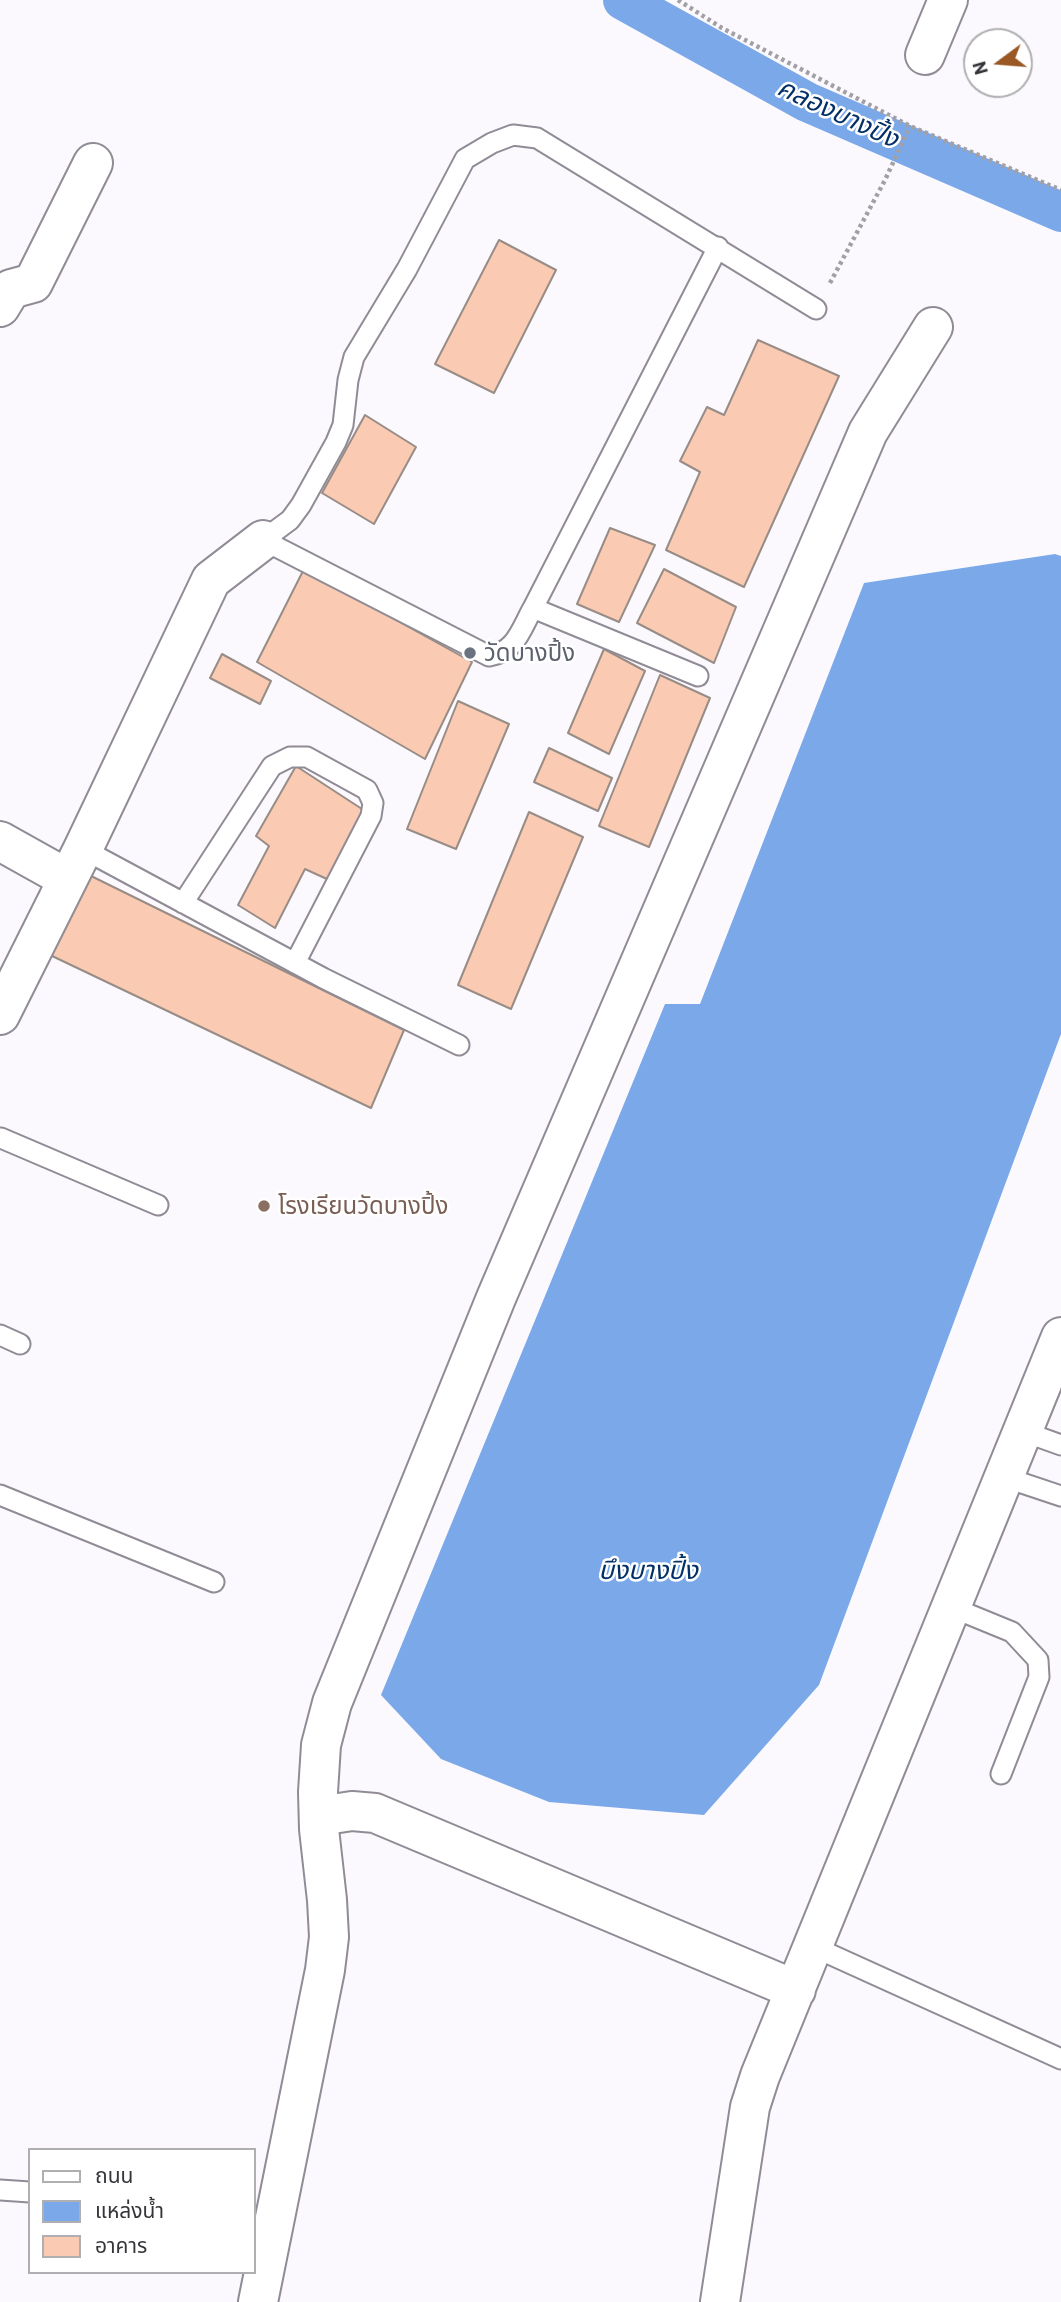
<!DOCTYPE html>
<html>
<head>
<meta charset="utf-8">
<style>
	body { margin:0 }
	#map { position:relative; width:1061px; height:2302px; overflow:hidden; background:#fbf9fe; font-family:Barlow,"Noto Sans Thai",sans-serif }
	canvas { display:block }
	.legend { position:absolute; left:28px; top:2148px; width:228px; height:126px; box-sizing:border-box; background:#fff; border:2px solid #afaeb0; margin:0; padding:9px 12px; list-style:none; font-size:21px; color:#37353a }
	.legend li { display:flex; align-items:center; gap:14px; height:35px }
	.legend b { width:35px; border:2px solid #afaeb0 }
	.north { position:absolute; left:963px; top:28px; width:70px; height:70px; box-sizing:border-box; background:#fff; border:2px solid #afaeb0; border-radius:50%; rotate:254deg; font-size:19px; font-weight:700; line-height:28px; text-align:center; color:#37353a }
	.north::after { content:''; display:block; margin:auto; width:24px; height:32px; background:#995824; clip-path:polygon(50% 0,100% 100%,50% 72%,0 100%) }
</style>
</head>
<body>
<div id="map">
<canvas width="1061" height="2302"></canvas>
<ul class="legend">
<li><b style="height:9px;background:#fff"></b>ถนน</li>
<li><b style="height:19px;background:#7ba8e8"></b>แหล่งน้ำ</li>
<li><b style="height:19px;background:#facbb2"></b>อาคาร</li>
</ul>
<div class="north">N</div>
</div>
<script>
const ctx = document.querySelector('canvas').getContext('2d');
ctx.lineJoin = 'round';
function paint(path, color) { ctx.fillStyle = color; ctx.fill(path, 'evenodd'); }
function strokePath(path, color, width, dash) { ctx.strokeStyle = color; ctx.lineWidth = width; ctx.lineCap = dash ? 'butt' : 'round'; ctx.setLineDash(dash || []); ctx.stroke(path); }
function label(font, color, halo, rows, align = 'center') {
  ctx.font = font + ' Barlow,"Noto Sans Thai",sans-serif'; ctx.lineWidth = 5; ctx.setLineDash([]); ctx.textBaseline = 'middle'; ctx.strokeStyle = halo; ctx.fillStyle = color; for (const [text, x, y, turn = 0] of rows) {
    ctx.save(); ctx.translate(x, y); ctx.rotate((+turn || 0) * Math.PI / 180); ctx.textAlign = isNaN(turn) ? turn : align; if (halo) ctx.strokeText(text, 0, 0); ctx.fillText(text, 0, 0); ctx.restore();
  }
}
paint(new Path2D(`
	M1055,554L1061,556V1034L819,1685L704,1815L549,1802L441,1759L381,1695L665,1004H700L864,583Z`), '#7ba8e8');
strokePath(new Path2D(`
	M623,0L807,102L1061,212`), '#7ba8e8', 40);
const building = new Path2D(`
	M499,240L556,270L494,393L435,364Z
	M758,340L839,376L744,587L666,550L700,472L680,461L707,407L724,415Z
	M365,415L416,447L374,524L322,493Z
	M610,528L655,545L619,622L577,604Z
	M304,569L472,662L425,759L257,662Z
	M664,569L736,607L714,663L637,623Z
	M604,649L645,671L609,754L568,733Z
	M222,654L271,681L260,704L210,678Z
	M660,675L710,698L649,847L599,826Z
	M458,701L509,724L456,849L407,829Z
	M549,748L612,778L598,811L534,782Z
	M296,766L365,811L329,880L305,869L275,928L238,905L269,846L256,836Z
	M529,812L583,837L511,1009L458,985Z
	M87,874L404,1030L371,1108L50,955Z`);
paint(building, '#facbb2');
strokePath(building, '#988c86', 2);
const service = new Path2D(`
	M263,540L290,520L301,505L336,442L343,425L348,380L354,357L407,269L465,159L492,143L513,135L537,138L816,309
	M263,540L489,656C516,652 521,629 533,608L718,247
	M533,608L698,676
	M83,849L323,978L459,1045
	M183,903L272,766L290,757H307L367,790L373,803L371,816L295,963
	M1,1138L158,1205
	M0,1335L20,1344
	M1022,1431L1061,1445
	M1004,1477L1061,1496
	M0,1495L214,1582
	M951,1607L1012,1632L1038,1660L1039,1677L1001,1774
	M814,1947L1061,2059
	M0,2190L30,2192`);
const minor = new Path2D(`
	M925,55L948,0
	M0,307L11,289L33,283L93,163
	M0,841L68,879
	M0,1015L83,849L211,580L263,540
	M319,1816L352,1811L375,1813L796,1990
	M258,2302L325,1970L329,1937L327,1900L319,1829L318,1792L321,1745L332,1703L496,1298L868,432L933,327
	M720,2302L750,2107L760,2076L1061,1337`);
strokePath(service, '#908b95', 23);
strokePath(minor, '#908b95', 42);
strokePath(new Path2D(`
	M678,0L722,28L910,126L1061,190
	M830,283L885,180L910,126`), '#a2a0a5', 4.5, [3.5, 3.5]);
strokePath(service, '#fff', 19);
strokePath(minor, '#fff', 38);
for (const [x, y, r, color] of [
	[470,653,7,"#6b7280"],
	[264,1206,7,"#8d6e63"]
]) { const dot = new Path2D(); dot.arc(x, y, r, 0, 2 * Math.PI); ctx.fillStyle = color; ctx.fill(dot); strokePath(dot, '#fff', 2.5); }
label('24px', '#5b616d', '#fff', [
	["วัดบางปิ้ง",484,653]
], 'left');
label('24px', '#785e54', '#fff', [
	["โรงเรียนวัดบางปิ้ง",278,1206]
], 'left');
label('italic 26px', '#023067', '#fff', [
	["คลองบางปิ้ง",838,113,25],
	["บึงบางปิ้ง",648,1570]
]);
</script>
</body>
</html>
